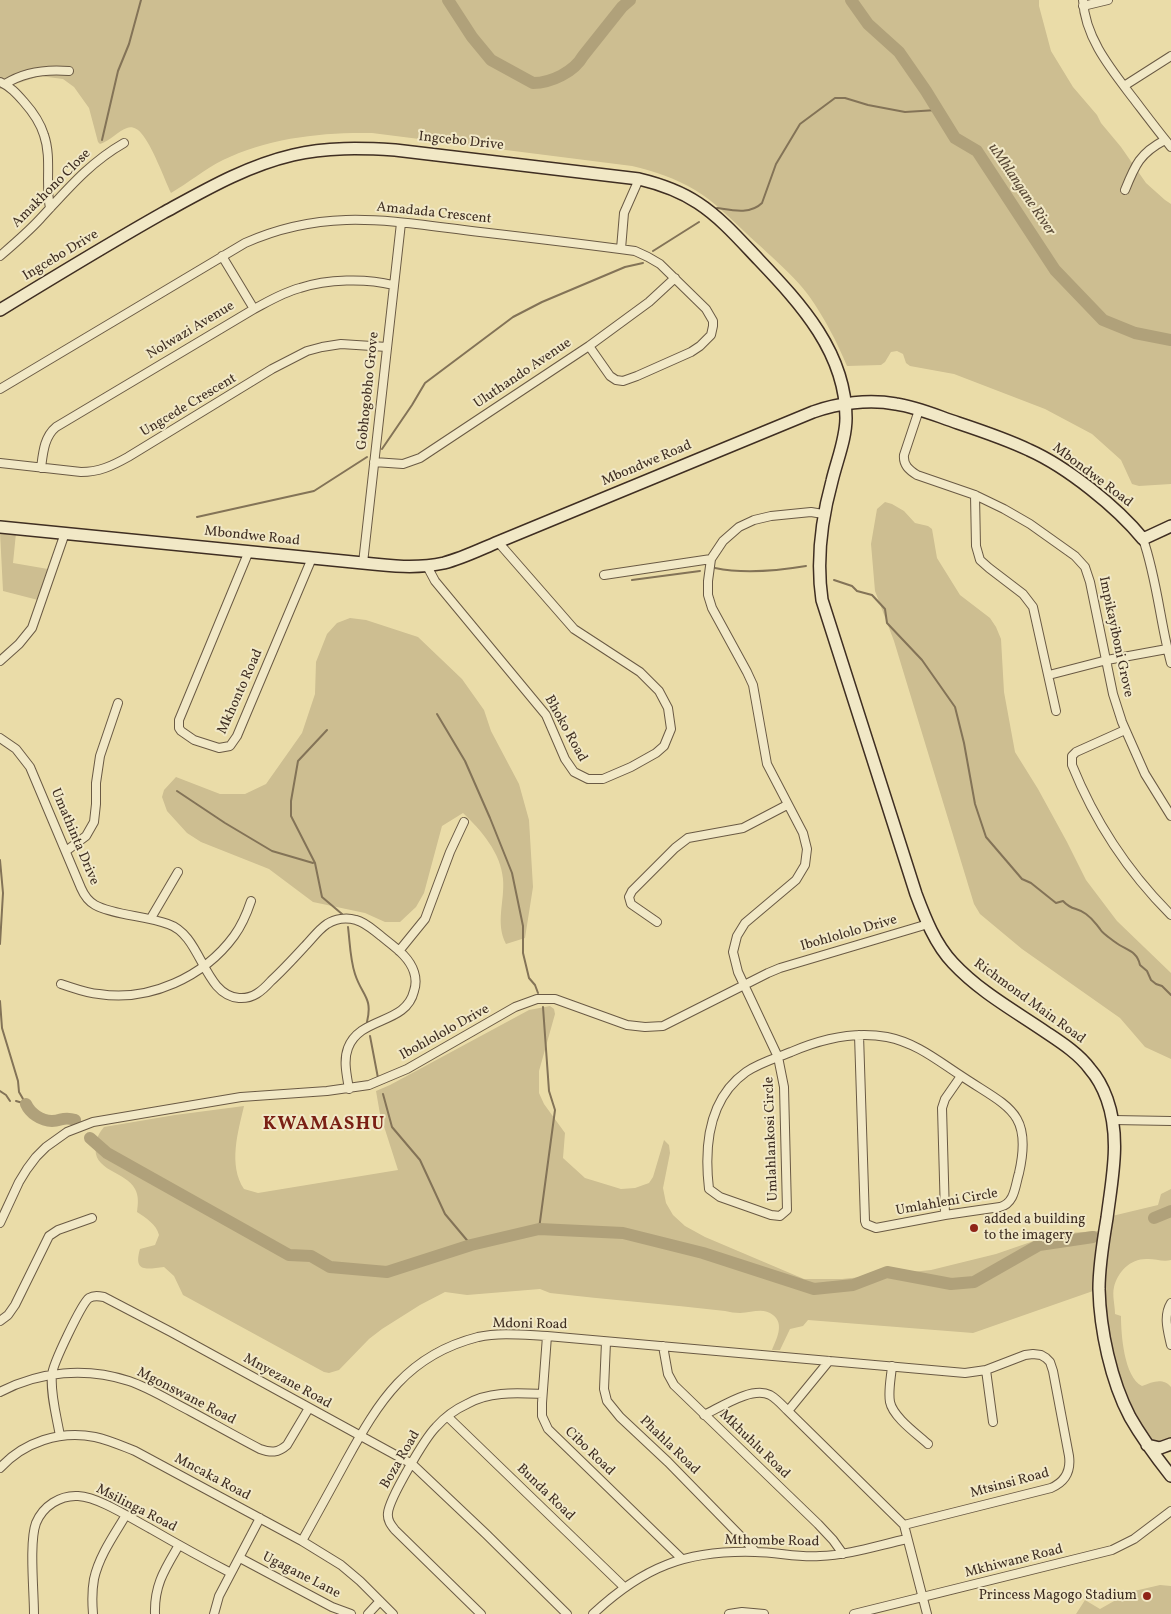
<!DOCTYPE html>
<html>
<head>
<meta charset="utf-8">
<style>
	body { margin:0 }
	canvas { display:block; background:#eadca8 }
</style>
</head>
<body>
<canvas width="1171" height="1614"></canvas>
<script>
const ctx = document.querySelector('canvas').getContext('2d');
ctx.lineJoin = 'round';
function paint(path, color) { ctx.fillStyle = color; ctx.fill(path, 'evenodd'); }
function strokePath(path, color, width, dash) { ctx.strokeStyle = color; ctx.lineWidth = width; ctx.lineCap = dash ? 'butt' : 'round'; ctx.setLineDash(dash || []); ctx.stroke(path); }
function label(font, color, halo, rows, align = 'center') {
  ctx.font = font + ' Vollkorn,serif'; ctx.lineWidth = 4; ctx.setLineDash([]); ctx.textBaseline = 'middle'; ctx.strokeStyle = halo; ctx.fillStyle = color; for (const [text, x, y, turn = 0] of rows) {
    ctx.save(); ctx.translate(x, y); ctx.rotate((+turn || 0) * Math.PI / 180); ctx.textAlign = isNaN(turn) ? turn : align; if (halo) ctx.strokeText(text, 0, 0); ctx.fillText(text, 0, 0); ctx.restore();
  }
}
paint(new Path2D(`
	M0,0H1039V6L1051,51L1073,87L1097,115L1101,123L1121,147L1146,183L1165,200L1171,204V484L1139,486L1132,484L1121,460L1092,434L1045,409L954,374L910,366L906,363L903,354L897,351L891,352L885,362L881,365L847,366C837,342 824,317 809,296C794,275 766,252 747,234C731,219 715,202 695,190C675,178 654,171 632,166L372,133C322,132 268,138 223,160C205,169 188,183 171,193C164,178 152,145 141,133C138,129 132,126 127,128C119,130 110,141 100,144L98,142L89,108L74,87L63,79L40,76L0,89Z
	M885,502L892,504L904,511L915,523L928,526L932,529L937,558L960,595L990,618L996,627L1001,639L1004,692L1015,752L1038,789L1067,842L1086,880L1117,921L1171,973V1059L1145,1047L1120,1018L1022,949L980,914L974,904L894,641L875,591L871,544L877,509Z
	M0,532L16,533L13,563L48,569L38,600L3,591Z
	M350,618L366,620L418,637L462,679L484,710L491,731L519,784L529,820L533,887L525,938L506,944C495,923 505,901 503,879C501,853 481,830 463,813L442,826L424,893L416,907L400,922H385L365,913L313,902L269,869L201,842L187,833L167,811L162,797L164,790L176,777L220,794H245L266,784L302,733L315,694L316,662L327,634L337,623Z
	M550,1006L554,1009L555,1014L539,1071V1093L544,1104L565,1133L563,1158L585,1178L621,1189L635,1188L649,1183L653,1177L664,1140L669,1145L670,1153L663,1188L666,1203L673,1215L685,1226L705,1237L804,1279H842L931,1270L996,1254L1054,1234L1098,1231L1095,1253L1093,1291L973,1333L808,1320L803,1326L790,1329L780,1350H772C776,1340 785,1324 773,1315C763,1307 752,1313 740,1313C735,1313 730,1312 725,1311C667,1304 608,1300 550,1293L540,1289L467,1295L445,1292L420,1305L382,1329L369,1339L339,1370L329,1373L324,1372L183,1295L174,1276L164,1267C147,1269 133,1273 140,1249L155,1245L159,1235C156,1224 146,1218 137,1212C138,1204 139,1196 135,1189C126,1171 91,1171 96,1145C97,1137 99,1133 104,1127L175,1115L244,1106C238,1132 228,1165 244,1189L258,1193L398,1170L380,1114L376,1091L390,1085L529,1010Z
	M1171,1189V1260C1163,1262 1156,1259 1148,1259C1131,1258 1118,1271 1114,1287C1112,1295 1115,1306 1115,1314L1121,1316C1121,1334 1124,1377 1142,1386C1152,1382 1163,1377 1171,1387V1439L1163,1443L1153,1441C1117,1392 1101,1319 1106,1258C1107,1244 1110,1230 1112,1216L1158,1205L1161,1194Z
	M1160,1585L1171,1586V1614H1076L1085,1600L1100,1609L1130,1592Z`), '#cdbe91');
strokePath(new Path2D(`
	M102,140L118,71L129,44L141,0
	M717,208C731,210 750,215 762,203L776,164L800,124L835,98H845L868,105L905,112L937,110L942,117
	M653,251L699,222
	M382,449L412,405L425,383L513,317L542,302L625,267L643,263
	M197,517L314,491L367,457
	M715,568C744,574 776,571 806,566
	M632,580L700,571
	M834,580L852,586L857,591L872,595L885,609L887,623L922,660L955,707L964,743L975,804L986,837L1022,879L1031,883L1056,903L1063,901C1072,911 1077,907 1086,914C1093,919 1095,923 1100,929C1103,934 1110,938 1115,942C1125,950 1137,950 1140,965L1147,971L1151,980L1156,984L1162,986L1171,995
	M437,714L465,761L490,818L512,873L523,926V953L529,978L535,985L538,993
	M327,730L298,761L291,801V816L315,863L322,897L342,914
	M177,791L225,823L272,851L313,863
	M0,860L3,893L0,944
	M348,927C350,943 350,959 355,974C362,996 373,997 367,1022
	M0,1001L2,1028L18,1081L19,1092L26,1104
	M370,1036L378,1078
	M0,1091L6,1095L10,1101
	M383,1094L392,1127L420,1160L445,1214L471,1245
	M16,1101L26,1104
	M539,1229L555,1110L549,1091L543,1007`), '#837357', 2);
strokePath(new Path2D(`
	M448,0L472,37L491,60L533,83C551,83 574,72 583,56L622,7L630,0
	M851,0L868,24L899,52L926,91L955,138L977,151L1055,270L1103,320L1135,333L1171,340
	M26,1104C30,1113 41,1121 52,1121C62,1121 63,1116 75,1120
	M90,1138L107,1153L289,1255L311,1256L330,1267L387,1272L471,1245L539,1229L623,1233L703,1253L814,1289L853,1285L887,1272L951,1284L974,1282L1039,1245L1093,1237
	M1154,1218L1171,1211`), '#b0a17a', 12);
const street = new Path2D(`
	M1083,0C1085,38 1111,69 1133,98C1146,115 1158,131 1171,147
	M1083,6L1108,0
	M0,82C10,86 17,94 24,102C32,111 40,122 44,135C52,158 45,184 50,208
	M5,84C24,72 46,69 69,71
	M1124,86L1171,56
	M1125,190C1135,165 1140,153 1165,140
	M621,249L624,213L639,179
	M0,256C14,244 28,232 40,219C67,190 89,163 124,143
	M222,256L254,309
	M0,389L245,243C328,206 394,222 480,232C532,238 583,244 635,251L648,257L660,264L706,309L713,321V326L711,335L700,346L691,352L637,376L623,381L616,380L610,376L589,346
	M919,410L904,455C903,465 909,470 917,475L975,495L1004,509L1030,524L1075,556L1085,567L1090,582L1113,694L1122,722L1145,774L1171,816
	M374,462L403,464L420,458L589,346L649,302L675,278
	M0,463L81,472C99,472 112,466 128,457L272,369L307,351L322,347L341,344L387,347
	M41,468C43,453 44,437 56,427L254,309C269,301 284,292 300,288C327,279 366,278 393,285
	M975,495L976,546L980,560L989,568L1023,594L1033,607L1056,711
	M823,514L811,512L771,516L754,520L739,527L723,541L711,559L708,581V595L712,608L747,672L753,685L767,764L803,833L807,849L805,865L796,880L745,923L737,936L733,952L738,972L778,1057L784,1087L787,1210L780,1216L771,1215L720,1197L709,1189C704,1146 708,1099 746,1072C759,1063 776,1058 791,1052C821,1039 854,1031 887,1037C917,1043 938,1061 963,1077C1008,1107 1033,1112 1019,1173C1015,1186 1015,1203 1000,1207L945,1215L876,1228L866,1224L865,1221L859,1035
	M1143,539C1157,579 1160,622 1171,663
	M249,551L179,720V728L181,731L194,740L219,748L230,746L237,736L312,558
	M363,563L401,223
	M427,566L435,581L546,715L565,759L574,772L588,779H603L631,767L656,753L664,746L671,729L668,708L659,691L640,672L574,629L498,542
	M604,575L711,559
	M0,661L19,644L32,628L65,533
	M1049,675L1107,660L1167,649
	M1125,730L1076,752L1072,756V765C1095,822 1128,872 1171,915
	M0,738L16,749L30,767L81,888C84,895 88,901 95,905C113,915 147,916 168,924C202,935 203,995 239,998C253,999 262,991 271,981C283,970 294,958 305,946C312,939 318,930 327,924C335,919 346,917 356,920C365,922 373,930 381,936C393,946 409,956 414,972C416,978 416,985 414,991C406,1025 360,1016 348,1048C343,1061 347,1076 349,1089
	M66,851L86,836L94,822L96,804V783L100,756L118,703
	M151,918L178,872
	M657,922L631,904L629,897L632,891L675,848L688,838L743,828L787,805
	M399,951L425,919L450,852L464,822
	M61,984C74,988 86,993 99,994C149,1002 204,977 234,936C242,925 247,913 251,901
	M1113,1120L1171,1121
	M945,1215L942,1108L945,1099L961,1076
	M0,1223L19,1182L27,1169L36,1157L46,1147L67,1132L93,1122L241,1097L327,1091L369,1085L407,1069L515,1007L537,999H555L627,1025L645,1027L663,1026L768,973L780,968L928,924
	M1171,1303C1163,1316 1168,1331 1171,1345
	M0,1321L8,1315L15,1305L49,1236L58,1230L92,1218
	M547,1336L542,1403V1416L548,1429L681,1558
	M606,1342L604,1389L607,1401L620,1417L668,1462L756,1552
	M663,1346L668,1374L674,1385L818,1524L833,1540L843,1554
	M892,1366C891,1378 888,1391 890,1402C893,1417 917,1434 928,1444
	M986,1370L993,1422
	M0,1392C40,1371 86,1367 129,1381C150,1388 170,1401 190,1411C214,1424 237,1437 260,1449C271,1453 278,1453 287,1445L309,1408
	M788,1411L829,1361
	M448,1417L624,1587
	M60,1436C57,1418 50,1393 52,1375C52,1365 82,1303 89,1298C94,1295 99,1296 104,1297L171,1332L412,1464L486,1534L567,1614
	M0,1468C24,1442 60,1430 95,1437C109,1440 122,1446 135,1451L302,1541L341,1565L360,1581L393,1614
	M904,1525L927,1614
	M302,1541C317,1514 332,1487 346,1461C379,1401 407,1355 478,1337C500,1332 525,1335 547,1336L965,1373L986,1370L1025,1355L1033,1354L1041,1355L1046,1358L1050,1362L1053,1371L1069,1456C1071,1471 1065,1482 1051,1488L904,1525L788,1411C782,1405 777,1399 770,1395C752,1386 721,1407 704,1415
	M240,1558L332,1607L351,1614
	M34,1614C34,1591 29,1542 36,1523C43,1506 60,1495 78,1496C99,1497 132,1519 151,1529C177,1544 204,1559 231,1573
	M93,1614C92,1602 92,1590 94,1579C99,1556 114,1535 126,1515
	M155,1614C154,1585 165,1569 179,1545
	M214,1614L219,1596L260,1518
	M368,1614L380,1601
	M481,1614L395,1530C391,1525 387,1520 388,1513C389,1499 425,1438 436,1427C444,1418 456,1409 467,1404C489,1391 517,1393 542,1394
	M593,1614C643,1567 686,1550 755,1552C777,1552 799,1558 820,1556C849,1555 879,1545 907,1539
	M729,1614L742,1612L764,1614
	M854,1614L1112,1550L1134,1539L1171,1511`);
const secondary = new Path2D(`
	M0,310C54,277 108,244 163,213C205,190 246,166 293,155C326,147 362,148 395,150L639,179C660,184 680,191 698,203C721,218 740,240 759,260C801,304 846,353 846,418C846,439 837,460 832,481C821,521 816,559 822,600L916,894C925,918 935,944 953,963C980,992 1015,1011 1047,1033C1062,1043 1079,1054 1090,1069C1098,1078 1103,1088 1107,1099C1121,1138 1112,1178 1107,1218C1103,1242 1099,1265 1099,1289C1100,1330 1111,1381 1130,1417C1142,1438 1156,1457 1171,1476
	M0,527L363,563C390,566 417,569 444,563C463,558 481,549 498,542L813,412C838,403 869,399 896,404C917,407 937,416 958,423C982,431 1006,439 1029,450C1067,467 1117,507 1143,539L1171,526
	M1147,1445L1160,1448L1171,1444`);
strokePath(street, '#6a5a44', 10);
strokePath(secondary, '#3f2e22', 14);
strokePath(street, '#f1e8c6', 8);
strokePath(secondary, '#f1e8c6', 11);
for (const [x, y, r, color] of [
	[974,1228,5,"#8f2418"],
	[1147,1596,5,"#8f2418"]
]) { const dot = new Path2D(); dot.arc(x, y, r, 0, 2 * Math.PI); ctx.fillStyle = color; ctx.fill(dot); strokePath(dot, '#f1e8c6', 2); }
label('14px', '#3f2e22', '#f1e8c6', [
	["Ingcebo Drive",461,142,6],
	["Amakhono Close",52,189,-45],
	["Amadada Crescent",434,214,6],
	["Ingcebo Drive",61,256,-31],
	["Nolwazi Avenue",191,331,-31],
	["Uluthando Avenue",523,374,-34],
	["Gobhogobho Grove",369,391,-84],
	["Ungcede Crescent",189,406,-31],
	["Mbondwe Road",647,464,-23],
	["Mbondwe Road",1092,476,37],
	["Mbondwe Road",252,537,6],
	["Impikayiboni Grove",1115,637,78],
	["Mkhonto Road",241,692,-66],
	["Bhoko Road",565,729,61],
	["Umathinta Drive",74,837,67],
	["Ibohlololo Drive",849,934,-16],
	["Richmond Main Road",1029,1002,36],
	["Ibohlololo Drive",445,1033,-29],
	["Umlahlankosi Circle",772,1139,-92],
	["Umlahleni Circle",947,1203,-10],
	["Mdoni Road",530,1325,1],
	["Mnyezane Road",287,1382,29],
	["Mgonswane Road",186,1397,27],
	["Mkhuhlu Road",754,1445,44],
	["Phahla Road",669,1446,44],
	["Cibo Road",589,1452,44],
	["Boza Road",401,1460,-60],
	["Mncaka Road",212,1478,28],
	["Mtsinsi Road",1010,1484,-15],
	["Bunda Road",545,1493,44],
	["Msilinga Road",136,1509,27],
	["Mthombe Road",772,1542,1],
	["Mkhiwane Road",1014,1562,-14],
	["Ugagane Lane",301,1576,27]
]);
label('14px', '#3f2e22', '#f1e8c6', [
	["added a building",984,1220],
	["to the imagery",984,1236],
	["Princess Magogo Stadium",1137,1596,"right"]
], 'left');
label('italic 15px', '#5b4b38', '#f1e8c6', [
	["uMhlangane River",1021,190,56]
]);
ctx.letterSpacing = '1px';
label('bold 19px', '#7a1f14', '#f1e8c6', [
	["KWAMASHU",324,1126]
]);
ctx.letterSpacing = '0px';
</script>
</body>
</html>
